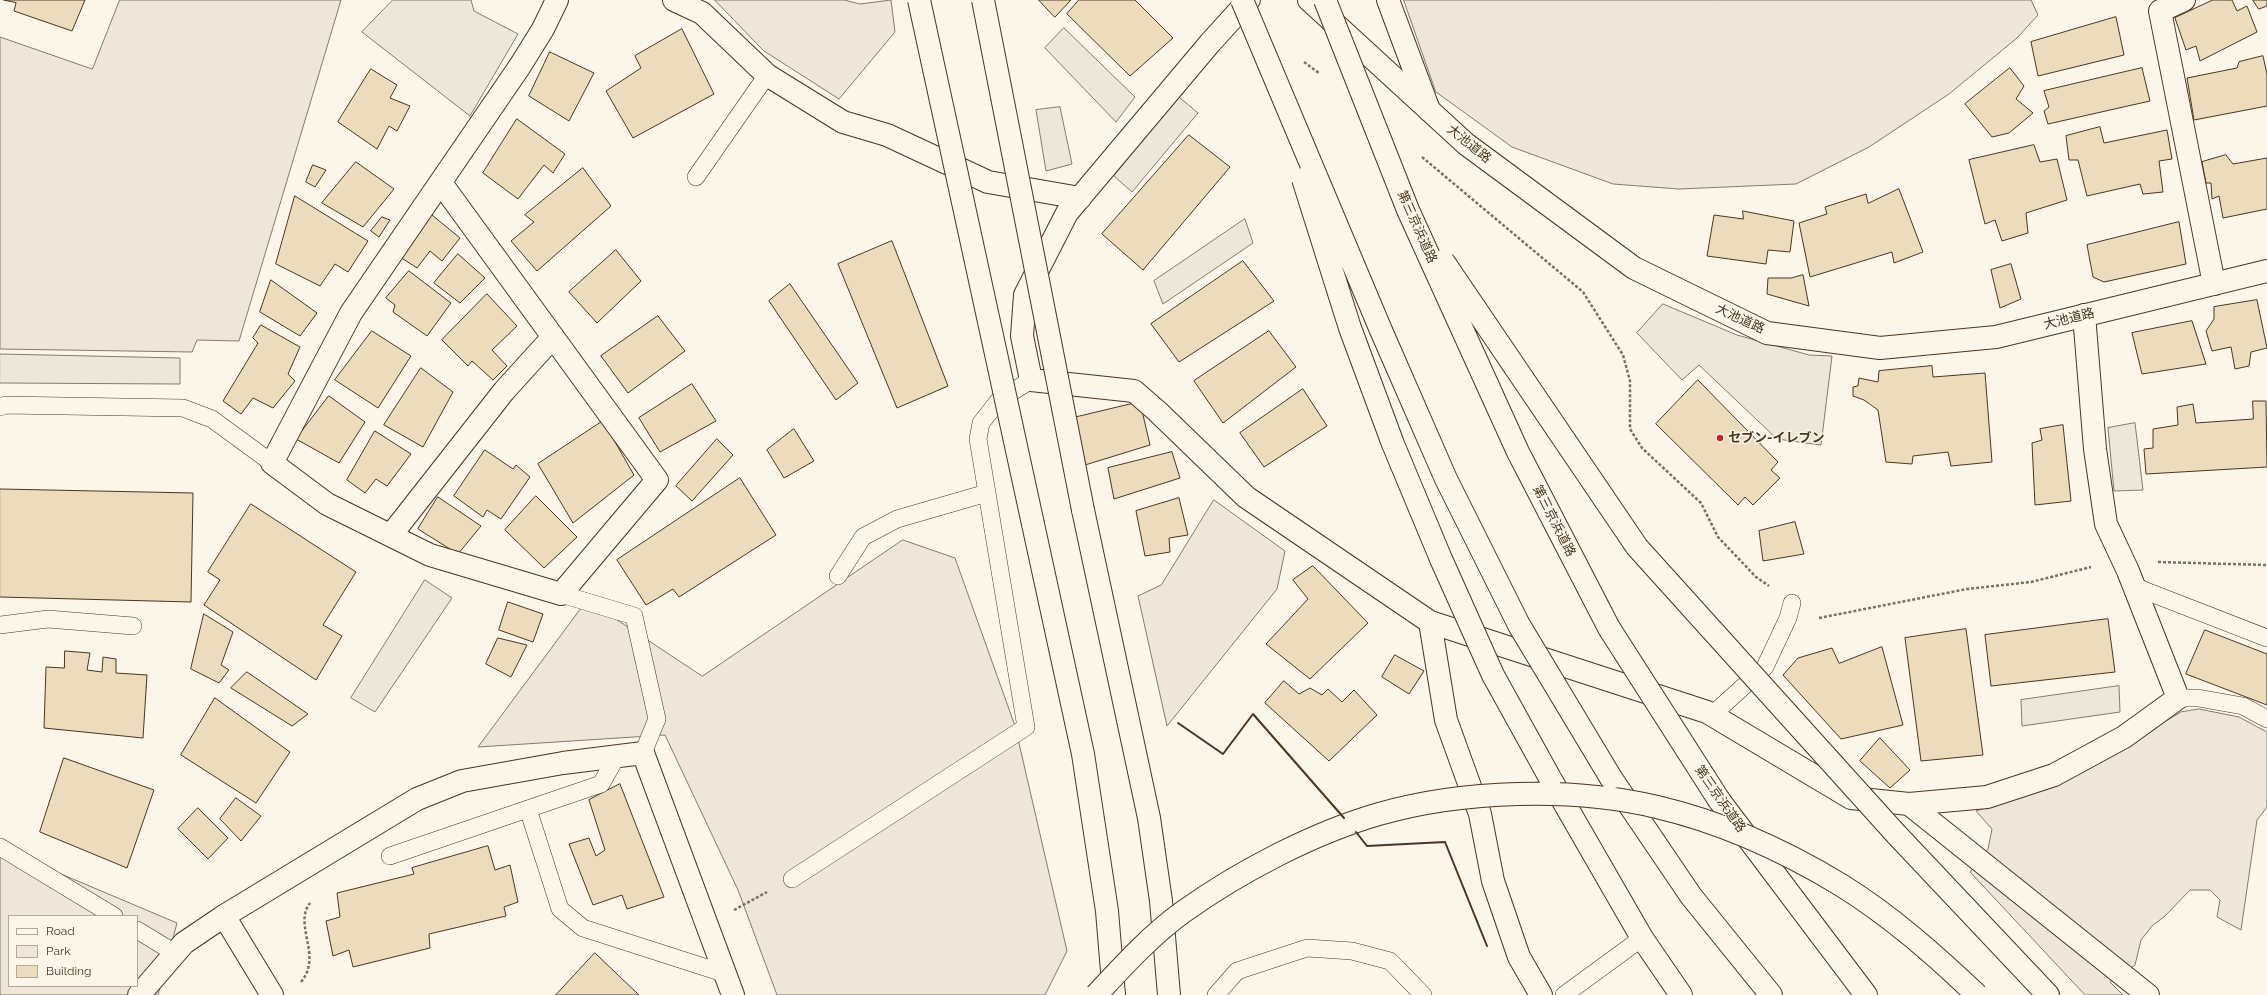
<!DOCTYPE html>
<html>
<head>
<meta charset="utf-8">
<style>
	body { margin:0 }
	#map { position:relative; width:2267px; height:995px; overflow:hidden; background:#fbf6e9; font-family:Raleway,sans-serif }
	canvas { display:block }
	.legend { position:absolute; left:8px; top:915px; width:130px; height:72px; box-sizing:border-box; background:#fbf6e9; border:1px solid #b4a999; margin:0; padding:5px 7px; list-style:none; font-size:12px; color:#4a3520 }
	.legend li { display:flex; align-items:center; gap:8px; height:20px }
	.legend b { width:20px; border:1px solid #b4a999 }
</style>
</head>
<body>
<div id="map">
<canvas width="2267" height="995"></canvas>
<ul class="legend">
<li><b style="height:5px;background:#fbf6e9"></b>Road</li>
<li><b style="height:11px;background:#ede6d9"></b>Park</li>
<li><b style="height:11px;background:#ecdcbc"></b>Building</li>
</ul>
</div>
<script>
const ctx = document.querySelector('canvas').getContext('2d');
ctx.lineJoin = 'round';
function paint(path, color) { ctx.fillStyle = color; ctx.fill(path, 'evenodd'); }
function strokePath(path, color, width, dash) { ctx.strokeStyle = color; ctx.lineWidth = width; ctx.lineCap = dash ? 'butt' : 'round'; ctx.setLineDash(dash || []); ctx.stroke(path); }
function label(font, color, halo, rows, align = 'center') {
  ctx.font = font + ' Raleway,"Noto Sans JP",sans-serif'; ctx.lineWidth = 3; ctx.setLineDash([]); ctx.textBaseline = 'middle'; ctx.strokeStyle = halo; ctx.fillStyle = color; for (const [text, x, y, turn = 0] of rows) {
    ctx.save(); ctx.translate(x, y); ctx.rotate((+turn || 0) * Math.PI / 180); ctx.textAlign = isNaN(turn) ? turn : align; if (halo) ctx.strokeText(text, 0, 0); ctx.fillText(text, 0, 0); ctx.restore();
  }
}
const green = new Path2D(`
	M120,0H341L239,341L197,340L192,352L0,349V37L92,69Z
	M715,0H844L860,4L891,0L895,32L839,99L764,51Z
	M1404,0H2031L2038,15L2017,38L1949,94L1869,147L1796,184L1679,189L1613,184L1512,147L1436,92Z
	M1214,500L1285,551L1277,589L1167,726L1138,596L1161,585Z
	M903,540L955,558L1015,726L1067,951L1045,995H777L738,890L665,735L478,747L587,600L702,676Z
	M2199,709L2239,717L2267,732V807L2257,820L2241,930L2217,917L2220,900L2210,890H2190L2165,916L2152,926L2141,940L2135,965L2110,982L2123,995H2085L1970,872L1988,849L1992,829L1976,811L2058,785L2181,712Z
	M2,849L177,923L158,995H0V850ZM9,916H137V986H9Z`);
paint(green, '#ede6d9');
strokePath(green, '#887966', 1);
const parking = new Path2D(`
	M393,0H471L474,11L518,34L470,116L362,32Z
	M1064,28L1135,97L1116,122L1045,48Z
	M1179,97L1198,113L1132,192L1114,176Z
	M1060,107L1072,164L1046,171L1036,110Z
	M1245,219L1253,243L1163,304L1154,281Z
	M1663,304L1737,335L1809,355L1832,356L1821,445L1777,439L1699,365L1682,380L1637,333Z
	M0,354L180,358V384L0,383Z
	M2135,423L2143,490L2114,491L2108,428Z
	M425,580L452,598L375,712L351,698Z
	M2119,686L2120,712L2022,726L2021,700Z`);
paint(parking, '#ede7d9');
strokePath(parking, '#887966', 1);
const building = new Path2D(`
	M4,0H85L72,31L14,11L16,3Z
	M1039,0H1071L1055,17Z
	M1079,0H1135L1173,38L1130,76L1067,14Z
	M2213,0H2232L2237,11L2247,6L2257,32L2200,61L2196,46L2186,50L2175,18Z
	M2253,0H2267V6L2259,9Z
	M2116,17L2124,55L2038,76L2031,42Z
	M682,29L714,94L633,138L606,91L641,68L635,56Z
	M550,52L594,73L569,121L529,96Z
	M2263,56L2267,74V106L2194,120L2187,78L2237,68L2239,62Z
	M2010,68L2024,86L2016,99L2033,113L2009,133L1992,137L1965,104Z
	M2142,68L2150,101L2048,124L2044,111L2049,107L2044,91Z
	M371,69L397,85L390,98L410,106L397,131L389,126L377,149L338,122Z
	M517,119L565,154L553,173L544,165L518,199L483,173Z
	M2100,127L2104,143L2167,130L2172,159L2159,161L2163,192L2143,194L2140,184L2087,196L2078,160H2069L2066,136Z
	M1189,135L1230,167L1143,270L1102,234Z
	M2034,145L2040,162L2057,159L2067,200L2026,213L2028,233L2002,241L1995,220L1985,224L1969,160Z
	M2226,155L2233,164L2267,158V209L2223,218L2219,196L2212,199L2211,183H2206L2202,162Z
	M356,162L394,189L363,227L322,203Z
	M313,165L326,170L315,187L306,182Z
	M583,168L611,206L537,271L511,241L534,222L525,215Z
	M1899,189L1923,252L1894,263L1892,252L1810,277L1799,223L1827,214L1825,207L1866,194L1868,203Z
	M295,196L368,241L348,272L335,264L320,286L276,264Z
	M1743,211L1794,221L1790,252L1768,250L1766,264L1707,256L1714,215L1743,219Z
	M432,215L460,238L442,261L430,251L417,268L400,257Z
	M382,217L390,220L379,237L371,231Z
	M2179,222L2186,264L2104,282L2093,277L2087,245Z
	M892,241L948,386L897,408L838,264Z
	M616,250L641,281L597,323L569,292Z
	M458,254L485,278L460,303L434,283Z
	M1243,261L1274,301L1179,362L1151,324Z
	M2011,264L2021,299L2000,308L1991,270Z
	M409,271L451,303L427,336L393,312L395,305L386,298Z
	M1803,275L1809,306L1767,294L1768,278H1791Z
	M271,280L317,313L300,336L260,312Z
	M790,284L858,383L836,400L769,301Z
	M487,294L517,326L492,350L507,366L493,380L472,361L468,366L442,340Z
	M2257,300L2267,348L2251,352L2249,366L2235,369L2231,347L2212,351L2206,331L2214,319V307Z
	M658,316L685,351L628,393L601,356Z
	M2192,321L2206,364L2142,374L2132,333Z
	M261,325L300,347L288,374L295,381L273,408L253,398L241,414L223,401L258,343L253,338Z
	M372,331L411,356L378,408L335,380Z
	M1269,331L1296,367L1223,423L1194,381Z
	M1932,366L1933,377L1985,373L1992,462L1951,466L1948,452L1913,456L1912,464L1886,462L1878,410L1864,400L1853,396V387L1858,386L1859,378L1878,382L1879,371Z
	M421,368L453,392L423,447L384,425Z
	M1698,380L1778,462L1771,470L1780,478L1753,505L1745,497L1738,505L1656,424Z
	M692,384L716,421L660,452L639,418Z
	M1303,389L1327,426L1264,467L1240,433Z
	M329,396L365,422L339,463L296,439Z
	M2253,401H2266L2267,467L2146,474L2144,449L2153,448V429L2178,425L2177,407L2193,404L2196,423L2253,419Z
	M1140,402L1150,445L1085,465L1073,418Z
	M603,421L634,475L573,523L538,464Z
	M2063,425L2071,501L2035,505L2032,443L2042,440L2040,429Z
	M794,429L814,461L784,478L767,450Z
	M375,431L411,454L387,486L376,479L365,493L347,480Z
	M717,439L733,455L692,501L676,486Z
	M485,450L513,469L516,465L530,477L501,519L487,510L483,517L454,496Z
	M1172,452L1180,478L1114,499L1108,468Z
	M740,478L776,535L679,597L673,589L646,605L617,560Z
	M0,489L193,493L191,602L0,597Z
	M536,496L577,537L544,568L505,530Z
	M438,497L481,526L458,554L418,529Z
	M1179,498L1188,535L1169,538L1170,552L1145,556L1136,511Z
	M251,504L356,572L323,625L342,636L316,680L204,605L220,580L208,572Z
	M1795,522L1804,554L1763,561L1759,531Z
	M1313,566L1368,623L1310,679L1266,644L1308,599L1293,580Z
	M508,602L543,614L533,642L499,630Z
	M204,614L233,632L221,665L229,670L219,683L191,669Z
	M2108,619L2115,672L1991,686L1985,635Z
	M1966,629L1983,755L1921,761L1905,638Z
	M2205,630L2267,654V705L2186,674Z
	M498,638L527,645L511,677L486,664Z
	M1882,647L1903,725L1841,739L1783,675L1798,658L1832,648L1839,663Z
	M65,651L90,653L87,670L102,672L103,657L116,659V673L147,675L143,738L44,728L46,667L64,668Z
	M1395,655L1424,671L1409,694L1382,677Z
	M247,672L308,714L292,726L231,688Z
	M1284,681L1299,694L1310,688L1322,695L1328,689L1342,702L1354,690L1377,715L1329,761L1265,703Z
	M215,698L290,752L256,803L181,755Z
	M1880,738L1910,770L1890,788L1860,761Z
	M64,758L154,790L127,868L40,832Z
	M620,784L664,897L627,909L622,895L593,905L569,844L589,838L596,856L605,850L589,800Z
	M236,798L261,816L241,841L220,819Z
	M198,808L228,838L208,859L178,829Z
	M488,846L495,870L510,865L518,902L504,907L506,916L429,934L430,948L353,967L349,950L333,956L326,921L340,917L337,893L414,874L412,868Z
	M595,953L639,995H556Z`);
paint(building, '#ecdcbc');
strokePath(building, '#4a3520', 1);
const service = new Path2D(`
	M696,177L767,75
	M0,407L5,405L183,408L212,419L272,463
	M838,576L863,537L897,519L987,493
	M2133,586L2267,638
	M561,594L634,616L657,719L643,753
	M0,625L48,619L133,626
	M2178,698H2198L2243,706L2267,719
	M1712,715L1765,667L1788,618L1792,603
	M528,809L560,909L583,928L726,974
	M0,847L114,916
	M390,856L601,784L617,756
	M792,879L1026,727L978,439L981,423L999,400L1031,380
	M137,930L175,953
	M1216,995L1237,971L1307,948L1352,951L1390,961L1423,995
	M1564,995L1642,938`);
const minor = new Path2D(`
	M674,0L702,13L767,75L843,122L887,135L988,182L1080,198
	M1249,0L1210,43L1067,213L1025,295L1022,336L1031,380L1134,391L1157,411L1246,497L1430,622L1446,720L1480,814L1493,881L1519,957L1541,995
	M1388,0L1429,110
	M2184,0L2160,11L2214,284
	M441,183L657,480L561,594L430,555L327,504L272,463L351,313L520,66L543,29L557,0
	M391,535L504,391L553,337
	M1430,622L1707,712L1851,798L1909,804L1987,797L2054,775L2124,737L2178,698L2128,571L2106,524L2095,449L2084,315
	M1909,804L2148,995
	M224,916L272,995
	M139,995L184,943L224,916L417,799L462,781L563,763L643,753L733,995`);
const tertiary = new Path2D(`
	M1309,0L1466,144L1634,268L1767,333L1880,348L1996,337L2267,271`);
const motorway = new Path2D(`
	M1083,510L1149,818L1161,901L1169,995
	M1033,524L1083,754L1107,911L1114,995
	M1611,778L1691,896L1771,995
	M1551,780L1642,938L1681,995
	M1719,800L1866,995
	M1896,834L2048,995`);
strokePath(service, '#4a3520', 18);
strokePath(minor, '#4a3520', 24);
strokePath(tertiary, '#4a3520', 24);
strokePath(motorway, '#4a3520', 24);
strokePath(new Path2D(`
	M1304,62L1319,73
	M1422,157L1583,292L1623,355L1630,381V429L1642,448L1701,503L1718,537L1756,577L1769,586
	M2158,562L2267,565
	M1819,618L1967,589L2031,582L2091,567
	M734,910L767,892
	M301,982C323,956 293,925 310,903`), '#7f6f5c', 2.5, [3, 2]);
strokePath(service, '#fbf6e9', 17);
strokePath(minor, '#fbf6e9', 22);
strokePath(tertiary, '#fbf6e9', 22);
strokePath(motorway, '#fbf6e9', 22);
const motorwayBridge = new Path2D(`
	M919,0L1033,524
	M983,0L1083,510
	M1242,0L1380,328L1446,479L1519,625L1611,778
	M1325,0L1408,210L1518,452L1609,628L1719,800
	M1303,179L1350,328L1393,444L1441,559L1493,675L1550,778
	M1443,261L1637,547L1896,834
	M1096,995C1123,966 1151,935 1183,912C1239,872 1313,833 1379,814C1463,790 1573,787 1657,807C1721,822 1785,851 1841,885C1891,916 1935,955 1977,995`);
strokePath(motorwayBridge, '#4a3520', 24, []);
strokePath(motorwayBridge, '#fbf6e9', 22);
strokePath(new Path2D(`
	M1178,723L1223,754L1253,714L1344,818
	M1356,832L1367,846L1445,842L1487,946`), '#4a3520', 2);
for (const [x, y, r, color] of [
	[1720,438,4,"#c62828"]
]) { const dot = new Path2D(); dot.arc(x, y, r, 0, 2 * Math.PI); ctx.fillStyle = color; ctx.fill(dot); strokePath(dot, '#fbf6e9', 1.5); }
label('13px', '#4a3520', '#fbf6e9', [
	["大池道路",1469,144,39],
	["第三京浜道路",1417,227,66],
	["大池道路",1740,319,25],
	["大池道路",2069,319,-14],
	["第三京浜道路",1554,521,63],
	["第三京浜道路",1720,799,55]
]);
label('bold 13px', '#4a3520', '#fbf6e9', [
	["セブン-イレブン",1728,438]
], 'left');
</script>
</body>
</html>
